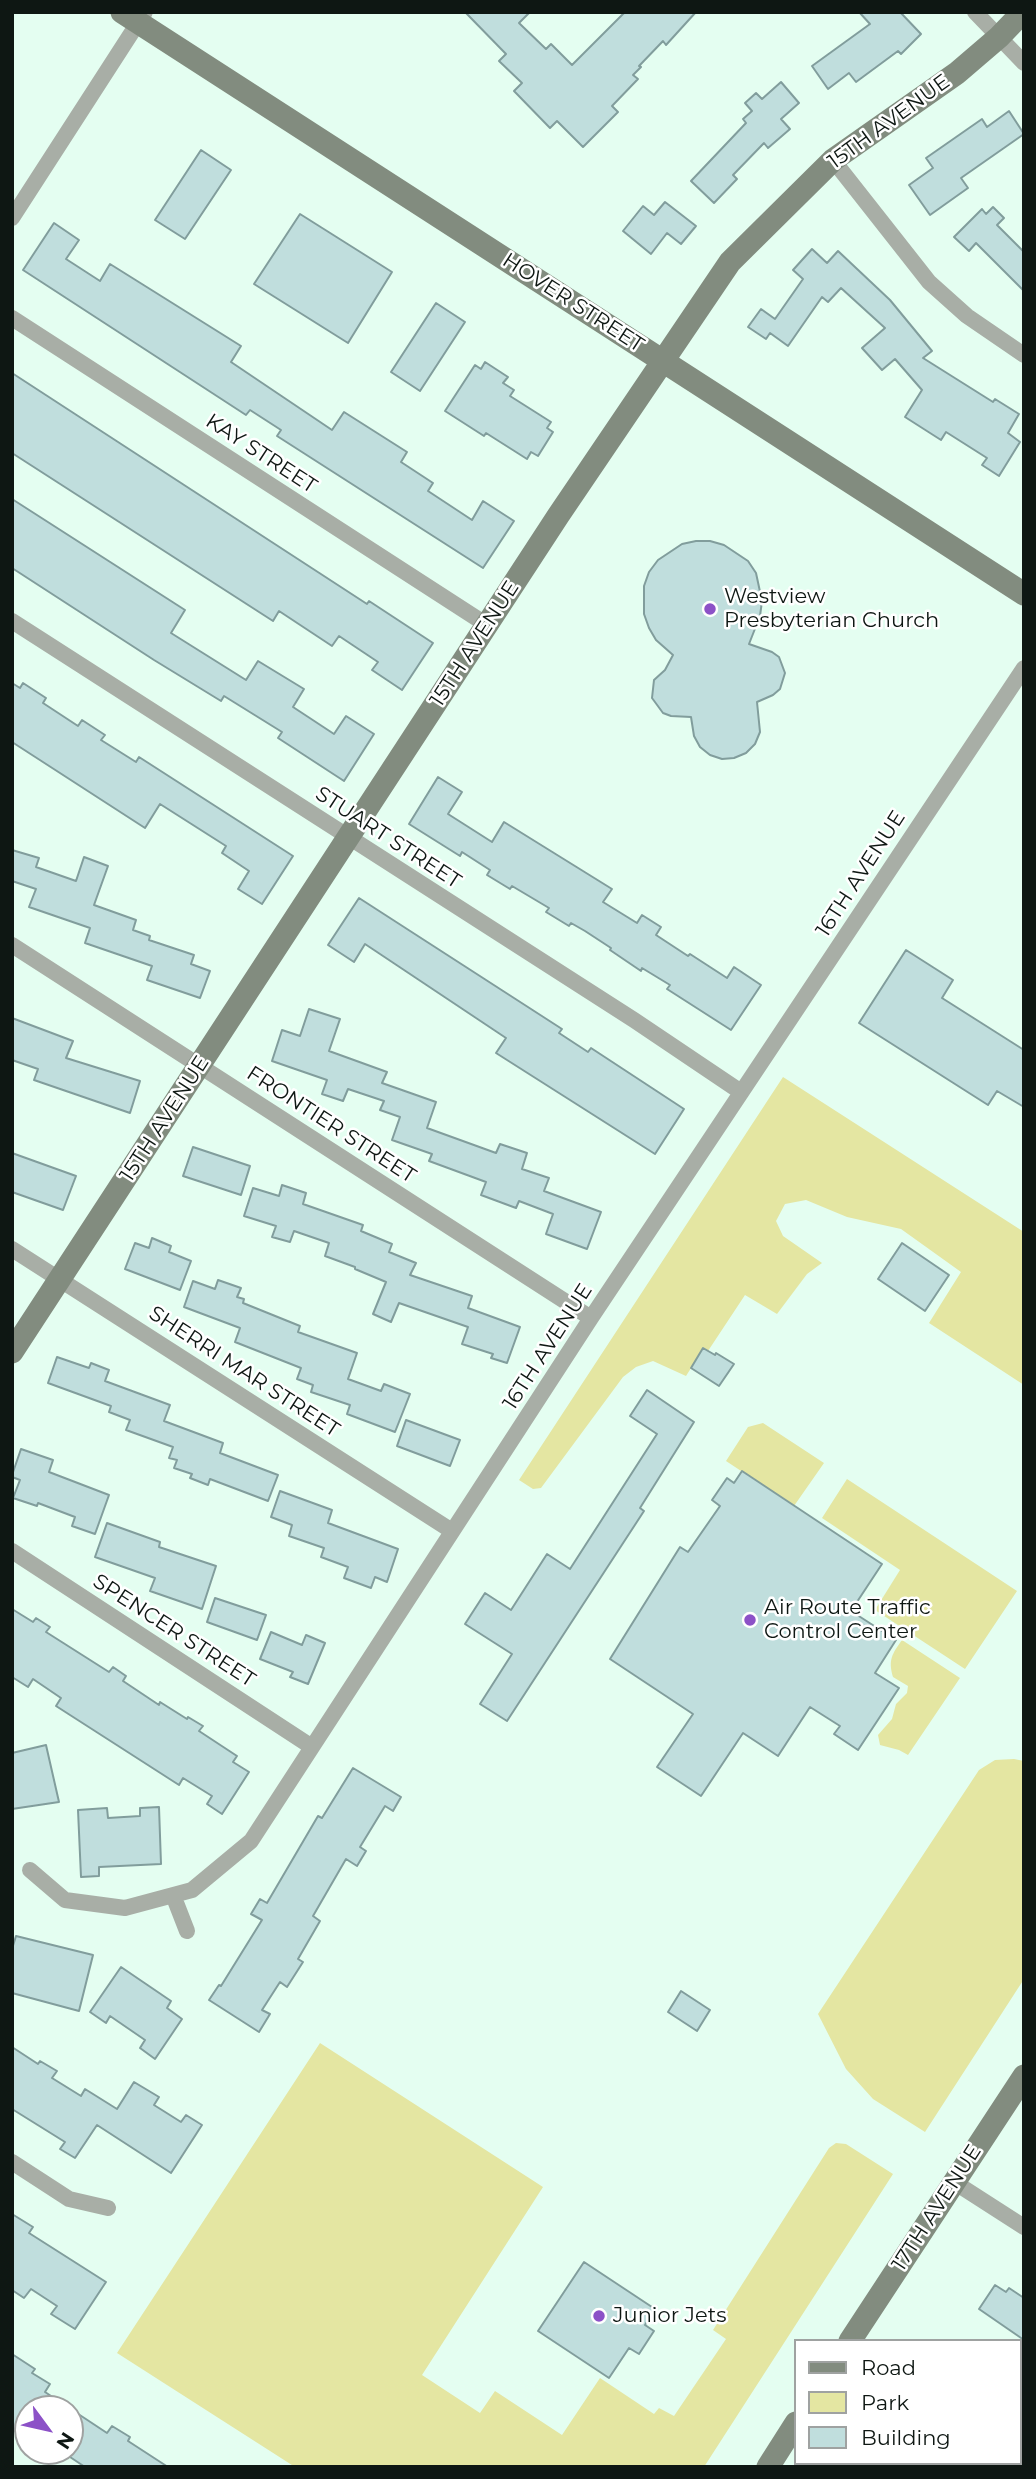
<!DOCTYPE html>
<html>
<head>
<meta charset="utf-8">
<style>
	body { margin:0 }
	#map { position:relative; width:1036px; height:2479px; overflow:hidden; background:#e4fef1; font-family:Montserrat,sans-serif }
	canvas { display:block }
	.frame { position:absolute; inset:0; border:14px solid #0e1713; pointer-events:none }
	.legend { position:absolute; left:794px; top:2339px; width:228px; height:126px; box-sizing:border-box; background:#fff; border:2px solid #9fa2a1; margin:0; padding:9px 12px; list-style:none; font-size:21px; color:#0e1713 }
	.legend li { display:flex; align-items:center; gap:14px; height:35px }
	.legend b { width:35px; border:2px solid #9fa2a1 }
	.north { position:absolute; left:14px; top:2395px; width:70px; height:70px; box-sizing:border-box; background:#fff; border:2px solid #9fa2a1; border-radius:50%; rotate:123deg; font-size:19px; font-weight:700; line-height:28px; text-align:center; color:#0e1713 }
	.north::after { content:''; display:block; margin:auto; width:24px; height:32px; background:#8c51c7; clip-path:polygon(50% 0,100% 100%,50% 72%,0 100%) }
</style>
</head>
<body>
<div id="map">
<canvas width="1036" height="2479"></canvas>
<div class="frame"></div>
<ul class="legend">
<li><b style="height:9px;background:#828c7f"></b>Road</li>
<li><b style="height:19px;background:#e4e6a2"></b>Park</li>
<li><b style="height:19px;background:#c0dedd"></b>Building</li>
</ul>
<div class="north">N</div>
</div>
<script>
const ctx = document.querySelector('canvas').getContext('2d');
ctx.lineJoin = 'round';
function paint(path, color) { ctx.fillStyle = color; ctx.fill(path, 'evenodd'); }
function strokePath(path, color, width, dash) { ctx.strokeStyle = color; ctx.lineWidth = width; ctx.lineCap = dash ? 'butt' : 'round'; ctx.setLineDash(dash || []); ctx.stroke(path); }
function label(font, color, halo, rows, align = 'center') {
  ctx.font = font + ' Montserrat,sans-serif'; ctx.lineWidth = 5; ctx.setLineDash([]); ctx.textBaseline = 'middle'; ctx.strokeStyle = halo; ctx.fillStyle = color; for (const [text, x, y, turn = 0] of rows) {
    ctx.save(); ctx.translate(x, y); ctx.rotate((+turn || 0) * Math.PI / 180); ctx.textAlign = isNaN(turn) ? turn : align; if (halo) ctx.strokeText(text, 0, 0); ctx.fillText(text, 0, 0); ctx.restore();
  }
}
paint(new Path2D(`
	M783,1077L1024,1232V1385L929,1323L961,1272L901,1229L847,1217L806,1200L785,1204L776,1221L783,1236L822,1263L807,1274L777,1314L745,1295L708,1351L703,1349L686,1376L653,1361L636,1367L623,1377L541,1488L533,1489L519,1480Z
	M763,1423L824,1463L794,1506L726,1461L748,1427Z
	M847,1479L1017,1591L965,1669L875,1610L900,1570L822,1518Z
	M902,1640L960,1678L908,1755L899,1750L880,1745L878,1735L892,1719L896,1704L907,1693L908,1686L893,1677C888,1660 892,1654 902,1640Z
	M1014,1759L1024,1761V1979L925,2132L873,2099L846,2069L818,2014L979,1770L995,1760Z
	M320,2043L543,2187L422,2375L480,2413L495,2391L562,2435L600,2378L654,2414L659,2408L674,2416L726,2339L713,2330L829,2148L836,2143L846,2144L893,2174L704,2467H295L117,2353Z`), '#e4e6a2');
const building = new Path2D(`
	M465,12H530L519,23L546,49L551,44L572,65L625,12H696L666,45L663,41L639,66L641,67L633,75L638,79L612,106L618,112L583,147L557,121L550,128L514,91L522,83L499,61L506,54Z
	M859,12H900L921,34L901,54L898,51L856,82L849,73L828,89L812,66L870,24Z
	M781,82L799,103L781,119L790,129L768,148L764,143L733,175L737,179L714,203L691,181L746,123L743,119L752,111L745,103L756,93L762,99Z
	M1009,111L1024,134L961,178L968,188L930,215L909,185L933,168L926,158L982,119L987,127Z
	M201,150L231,170L185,239L155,220Z
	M665,202L696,226L681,244L667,233L651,254L623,231L643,206L654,215Z
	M993,207L1004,218L997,225L1024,252V291L976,243L969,251L954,237L982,209L986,214Z
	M300,214L392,272L348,343L254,284Z
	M54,223L79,240L66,259L100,281L110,264L241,346L231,362L332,430L344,412L407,452L401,462L433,483L428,491L472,520L483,501L514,521L483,568L277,436L281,430L250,410L246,415L23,270Z
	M812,249L827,263L838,251L890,300L932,351L923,358L993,402L995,399L1019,414L1008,433L1020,442L999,476L982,465L987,458L946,432L941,440L905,417L922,390L895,359L882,370L862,348L885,328L841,288L828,302L822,297L788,346L770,333L766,339L748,327L761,309L775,319L803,279L793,270Z
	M436,303L465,322L420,391L391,372Z
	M485,362L508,377L503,383L514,390L510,396L551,422L547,428L553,432L538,456L531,452L527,459L486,433L484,436L445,411L475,365L481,369Z
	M12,373L367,604L369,601L433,643L402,690L372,670L378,662L339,636L332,646L279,611L273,621L12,453Z
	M12,499L185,610L171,633L246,680L258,661L304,689L293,707L334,734L346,716L374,734L344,781L278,738L282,732L224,696L221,701L154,660L12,568Z
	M696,541H710L724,545L748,561L756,573L762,601L760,616L749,644L772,652L779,657L785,673L780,689L773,695L757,702L760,732L755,744L746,753L734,758L722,759L710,755L700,747L694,736L691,717L671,716L663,713L652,698L654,680L665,670L673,655L656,640L649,628L644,614V586L649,572L658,560L682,544Z
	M12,683L20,688L23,683L46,698L43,703L78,726L82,720L105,735L101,740L136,762L139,757L293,856L262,904L238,889L249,871L222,853L226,846L160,804L145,828L12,742Z
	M438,777L462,792L448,814L492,842L504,822L612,889L603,902L637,923L642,915L661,927L656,935L688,956L690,954L727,978L734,967L761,985L731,1030L667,989L670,985L642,968L641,971L610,950L611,948L585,931L571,923L569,926L546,912L549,908L512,886L510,889L487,875L490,870L462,852L460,856L409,824Z
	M12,850L39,858L36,867L76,881L84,857L108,866L94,905L136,920L133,930L150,936L149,940L194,955L191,964L210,971L200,998L147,980L152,966L85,943L90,928L29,907L36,889L12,881Z
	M359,898L562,1029L559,1033L588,1052L591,1048L684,1109L655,1154L496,1053L506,1038L365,944L354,962L328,945Z
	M906,950L953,980L942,998L1024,1050V1107L997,1091L988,1105L859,1023Z
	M309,1009L340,1019L329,1051L387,1072L382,1083L436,1102L427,1128L496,1153L500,1144L527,1153L522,1169L549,1178L544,1191L601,1212L587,1249L546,1234L553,1214L519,1201L516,1208L481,1195L486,1182L429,1161L432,1154L392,1140L400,1117L380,1110L384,1101L348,1089L343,1101L322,1094L327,1080L272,1061L282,1030L300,1036Z
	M12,1018L73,1041L66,1058L140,1081L130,1113L34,1080L38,1069L12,1060Z
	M193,1147L250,1166L241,1195L183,1176Z
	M12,1153L76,1176L63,1210L12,1192Z
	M282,1185L306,1193L303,1204L363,1225L361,1231L392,1244L389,1252L416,1263L410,1275L472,1296L468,1308L520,1327L507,1363L491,1358L493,1354L462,1344L468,1327L399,1303L391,1322L373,1314L386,1282L355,1269V1267L325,1256L329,1243L294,1231L290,1242L272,1237L276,1226L244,1216L253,1188L279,1196Z
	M152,1238L171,1246L169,1252L191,1261L180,1290L125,1269L135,1243L149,1248Z
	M902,1243L949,1275L925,1311L878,1279Z
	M218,1280L241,1288L237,1297L244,1299L243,1303L300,1326L298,1332L357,1353L348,1379L381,1391L384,1384L410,1394L395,1432L347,1414L350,1405L311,1392L313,1385L297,1379L301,1368L235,1342L240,1328L184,1307L193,1281L215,1289Z
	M703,1348L715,1355L716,1353L734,1364L719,1386L691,1368Z
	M57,1357L89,1368L91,1363L109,1370L105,1381L170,1405L164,1421L223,1443L220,1453L278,1475L268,1501L210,1479L208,1485L190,1478L192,1474L174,1468L177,1460L169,1458L173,1447L126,1430L130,1420L109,1412L111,1406L48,1383Z
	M647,1390L694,1422L640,1508L644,1511L507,1721L480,1704L512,1654L465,1624L485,1593L511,1610L547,1554L570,1569L657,1434L630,1416Z
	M406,1420L460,1440L450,1466L397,1446Z
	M21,1449L53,1460L49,1472L109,1495L95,1534L72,1526L75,1517L38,1503L37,1506L13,1498L20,1480L12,1477V1475Z
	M742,1471L882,1564L851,1611L896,1640L875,1673L899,1688L858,1750L834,1734L840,1726L810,1707L778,1756L743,1733L701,1796L657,1767L693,1714L610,1659L680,1547L688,1552L720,1506L712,1500L727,1478L734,1483Z
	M280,1491L332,1510L328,1523L398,1549L387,1582L375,1577L371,1588L344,1578L348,1567L321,1557L324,1548L289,1536L292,1525L271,1517Z
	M107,1523L160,1542L159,1547L216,1566L202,1609L150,1591L155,1578L95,1557Z
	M215,1598L266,1615L257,1640L207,1622Z
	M12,1609L33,1622L36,1618L50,1627L46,1632L109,1672L113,1667L126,1676L123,1681L159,1705L160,1702L187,1719L188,1717L203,1726L199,1731L237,1756L233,1762L249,1772L222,1814L207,1804L212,1796L183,1778L179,1785L56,1706L61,1698L33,1679L28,1687L12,1677Z
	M271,1632L302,1645L306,1635L325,1643L308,1684L290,1677L293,1672L260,1659Z
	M46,1745L59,1802L12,1809V1753Z
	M353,1768L401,1797L393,1811L385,1806L360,1847L366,1851L357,1866L346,1859L313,1916L320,1921L298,1959L303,1962L287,1987L280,1982L262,2010L270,2014L259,2032L209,2000L219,1985L221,1986L262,1920L251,1914L260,1899L267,1903L318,1816L322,1818Z
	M159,1807L161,1864L99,1867V1876L81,1877L78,1810L107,1808L108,1818L140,1816V1808Z
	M16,1936L93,1955L79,2011L12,1993V1949Z
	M121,1967L171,2001L167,2008L182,2019L155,2059L140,2048L145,2040L110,2016L106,2023L90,2012Z
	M681,1991L710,2010L697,2031L668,2012Z
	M12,2047L38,2064L40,2061L57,2071L52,2078L81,2096L85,2089L117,2109L134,2082L159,2097L154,2105L181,2122L186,2115L202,2125L171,2173L97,2125L75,2158L60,2149L65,2142L12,2109Z
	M12,2214L33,2227L29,2233L106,2282L75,2329L51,2314L57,2306L31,2289L24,2298L12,2290Z
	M584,2262L655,2309L645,2325L654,2331L639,2354L629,2348L609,2378L538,2331Z
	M995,2285L1006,2292L1009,2288L1024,2298V2340L979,2309Z
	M12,2354L35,2369L32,2373L50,2384L45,2392L107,2433L112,2426L130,2437L128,2441L168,2467H85L70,2457V2409H28L12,2434Z`);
paint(building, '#c0dedd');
strokePath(building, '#819d9c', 2);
strokePath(new Path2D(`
	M975,12L1024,63
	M833,160L929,282L967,316L1024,355
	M12,218L145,12
	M12,318L487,625
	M12,621L634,1020L741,1092
	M12,945L591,1318
	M12,1249L452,1531
	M12,1551L312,1747
	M30,1870L65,1900L125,1908L192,1890L251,1841L591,1318L1024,668
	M173,1895L187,1931
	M12,2162L69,2199L108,2208
	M954,2182L1024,2227`), '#a8aea6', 16);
strokePath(new Path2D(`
	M122,12L1024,594
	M12,1352L558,516L730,262L833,160L957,73L999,37L1023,12
	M850,2341L1024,2076
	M768,2467L796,2423`), '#828c7f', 23);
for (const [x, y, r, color] of [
	[710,609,7,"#8c51c7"],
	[750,1620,7,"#8c51c7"],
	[599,2316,7,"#8c51c7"]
]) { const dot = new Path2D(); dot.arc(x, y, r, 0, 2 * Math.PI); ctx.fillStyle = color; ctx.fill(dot); strokePath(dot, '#fff', 2.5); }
label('21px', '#0e1713', '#fff', [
	["15TH AVENUE",889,122,-36],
	["HOVER STREET",573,303,33],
	["KAY STREET",261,454,33],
	["15TH AVENUE",475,644,-57],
	["STUART STREET",388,838,33],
	["16TH AVENUE",861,874,-57],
	["15TH AVENUE",165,1119,-57],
	["FRONTIER STREET",331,1125,33],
	["16TH AVENUE",548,1347,-57],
	["SHERRI MAR STREET",244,1372,33],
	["SPENCER STREET",174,1631,33],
	["17TH AVENUE",937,2208,-57]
]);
label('21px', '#0e1713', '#fff', [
	["Westview",724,597],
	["Presbyterian Church",724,621],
	["Air Route Traffic",764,1608],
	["Control Center",764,1632],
	["Junior Jets",613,2316]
], 'left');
</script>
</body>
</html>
